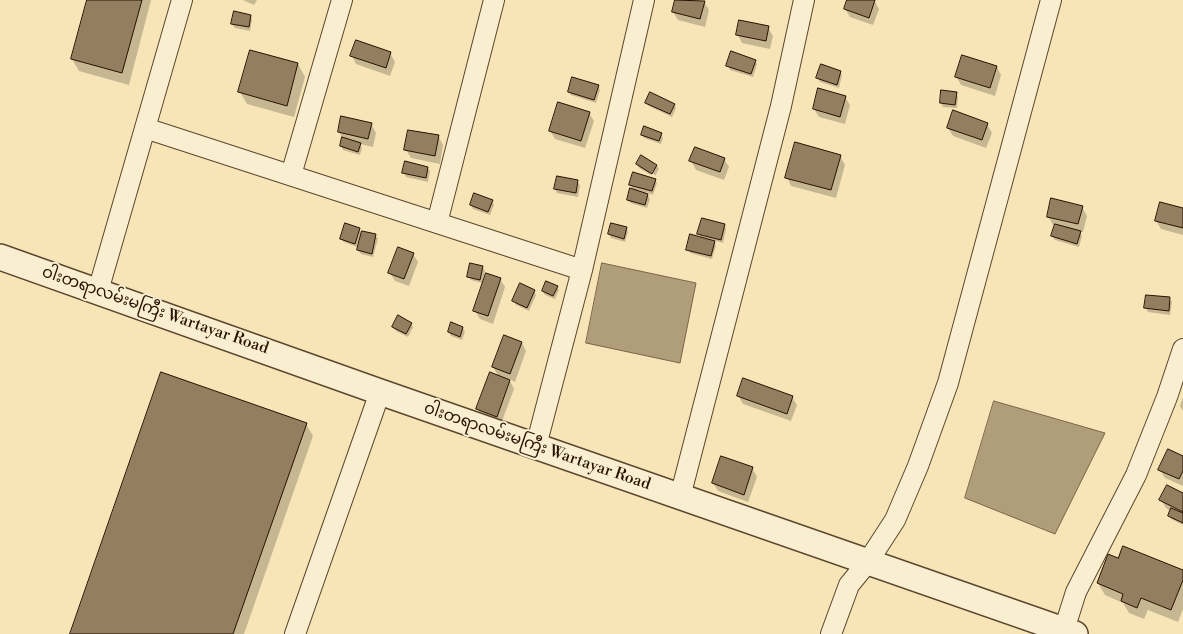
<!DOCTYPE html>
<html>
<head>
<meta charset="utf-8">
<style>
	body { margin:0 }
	canvas { display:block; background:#f7e5b7 }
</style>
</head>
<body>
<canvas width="1183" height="634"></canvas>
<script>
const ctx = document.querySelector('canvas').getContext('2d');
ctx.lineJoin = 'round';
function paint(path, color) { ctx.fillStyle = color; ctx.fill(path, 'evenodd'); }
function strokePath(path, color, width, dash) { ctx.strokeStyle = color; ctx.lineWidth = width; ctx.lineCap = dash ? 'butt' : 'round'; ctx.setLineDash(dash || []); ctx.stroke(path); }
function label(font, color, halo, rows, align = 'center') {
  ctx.font = font + ' "Libre Bodoni","Noto Sans Myanmar",serif'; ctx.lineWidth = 4; ctx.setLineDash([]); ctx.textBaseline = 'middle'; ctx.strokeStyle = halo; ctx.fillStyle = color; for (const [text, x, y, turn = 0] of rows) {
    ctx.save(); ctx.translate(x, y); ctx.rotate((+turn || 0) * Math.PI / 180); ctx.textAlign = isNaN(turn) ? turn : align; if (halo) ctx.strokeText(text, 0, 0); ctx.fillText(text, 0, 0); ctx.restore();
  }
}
const water = new Path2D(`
	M602,263L696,283L680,363L586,343Z
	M994,401L1105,433L1055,534L965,498Z`);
paint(water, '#b09d79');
strokePath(water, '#796549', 1);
paint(new Path2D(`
	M88,0H151L129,85L79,71L72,59Z
	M243,0H257L254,5Z
	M676,0L704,2L709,10L705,27L678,20L673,12Z
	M848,0H874L879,9L873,25L850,17L845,9Z
	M250,16L252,20L250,31L235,28L232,24Z
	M768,28L773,36L770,49L742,43L738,35Z
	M390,53L395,62L390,76L356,64L352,56Z
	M755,61L757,64L753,77L730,70L728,66Z
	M298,64L305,77L294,117L247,104L240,92Z
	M997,67L1001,75L995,96L961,85L956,76Z
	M840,72L842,75L839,88L820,82L818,78Z
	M598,86L600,90L596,103L571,95L569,92Z
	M942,91L956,93L958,97L957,108L943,107L941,103Z
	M845,97L850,105L845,124L819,117L814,109Z
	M647,103L674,105L676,108L672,117L649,106Z
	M589,113L594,121L585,148L555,139L550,131Z
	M371,124L376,133L373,147L360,144L362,148L360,155L343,150L341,146L343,139L339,132Z
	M987,124L992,133L986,148L953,136L948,128Z
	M661,134L663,138L661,144L644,138L642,135Z
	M438,136L443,145L440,164L411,158L406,150Z
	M840,156L845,165L836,198L791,186L787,177Z
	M724,159L729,167L724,180L696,170L691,161Z
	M637,164L657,166L659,169L655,176L650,168L648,169L651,175L639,168Z
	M427,168L430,171L428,182L406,177L404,173Z
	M655,180L657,183L653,195L646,192L650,199L647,208L630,203L628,199L634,191L630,185Z
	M577,182L580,185L578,197L557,193L555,189Z
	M492,201L494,205L490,215L473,209L471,205Z
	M1082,207L1087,216L1083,232L1079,231L1082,236L1079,247L1055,240L1052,236L1055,225H1053L1048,216Z
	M1183,209V235L1161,229L1156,221Z
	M724,225L726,229L723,243L713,240L716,246L712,259L690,253L688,249L702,239L699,234Z
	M626,228L628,232L625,242L611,238L609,234Z
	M359,229L362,234L375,235L378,239L373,257L361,254L358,250L360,241H359L357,247L344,242L341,239Z
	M413,254L418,262L409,286L395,281L390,273Z
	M482,267L485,271L482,283L471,280L469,277Z
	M500,279L505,287L493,324L480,319L475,311Z
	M557,287L559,290L555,299L545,295L543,291Z
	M534,291L536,295L529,311L516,305L514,301Z
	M1169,299L1172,302L1170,315L1148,312L1146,308Z
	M411,324L413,327L408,337L396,331L393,327Z
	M463,328L465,332L462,340L451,336L449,332Z
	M522,343L526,351L515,382L509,379L514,389L501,424L483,418L478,409L499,377L493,367Z
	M738,395L792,397L797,405L791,421L743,404Z
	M1183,397V411L1180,406Z
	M306,424L313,436L244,634H71Z
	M1183,457V486L1165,478L1160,470Z
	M752,468L757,477L748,502L718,491L713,483Z
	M1183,494V525L1171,519L1169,516L1171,511L1166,508L1161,500Z
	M1119,560L1183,572V609L1178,622L1148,610L1144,619L1129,613L1123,603L1105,595L1098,583Z`), '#0003');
const building = new Path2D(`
	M87,0H142L122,73L71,59Z
	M675,0L705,1L700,19L672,12Z
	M847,0H875L869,18L844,9Z
	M234,11L251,15L249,27L231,24Z
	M739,20L769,26L766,41L736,35Z
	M356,40L391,52L386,68L350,56Z
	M250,50L298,63L287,106L238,92Z
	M731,51L756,60L751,74L726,66Z
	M962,55L997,66L990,88L955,77Z
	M821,64L841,71L837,85L816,78Z
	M572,77L599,85L594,100L568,92Z
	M818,88L846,96L840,117L813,109Z
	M941,90L957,92L955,105L940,103Z
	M650,92L675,104L670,114L645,103Z
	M558,102L590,112L581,141L549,131Z
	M953,110L988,123L982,140L947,128Z
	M341,116L372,123L368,139L338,132Z
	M644,126L662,133L659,141L641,135Z
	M408,130L439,135L435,156L404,150Z
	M342,137L361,143L358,152L340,146Z
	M795,142L841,155L831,190L785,178Z
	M695,147L725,158L720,172L689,161Z
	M641,155L657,165L652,174L636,164Z
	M405,161L428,167L426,178L402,173Z
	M633,172L656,179L652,191L629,185Z
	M557,176L578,180L576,193L554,189Z
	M630,188L648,194L645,205L627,200Z
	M474,193L493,200L488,212L470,205Z
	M1051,198L1083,206L1078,224L1047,217Z
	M1160,202L1183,208V228L1155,221Z
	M702,218L725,224L721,240L697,234Z
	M345,223L360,228L355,244L340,239Z
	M611,223L627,227L624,239L608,234Z
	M1055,224L1081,231L1077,244L1051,236Z
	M362,231L376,234L372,254L357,250Z
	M690,234L715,241L711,256L686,250Z
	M398,247L414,253L404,279L388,273Z
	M470,263L483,266L480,280L467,277Z
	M486,273L501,278L488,316L473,311Z
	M546,281L558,286L553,296L542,291Z
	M520,283L535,290L527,308L512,301Z
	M1146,295L1170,297L1169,311L1144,308Z
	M398,315L412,323L406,334L392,327Z
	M451,322L463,327L460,337L448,332Z
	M504,335L522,342L510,374L492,367Z
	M161,372L307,423L233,634H70Z
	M490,372L510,380L497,417L476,409Z
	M743,378L793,396L787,414L737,396Z
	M1168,449L1183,456V471L1179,479L1158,470Z
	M721,456L753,467L744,495L712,483Z
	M1167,485L1183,493V512L1159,500Z
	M1171,508L1183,513V523L1168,516Z
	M1123,546L1183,570V580L1171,610L1141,598L1137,608L1121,601L1123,594L1097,583L1108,554L1118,558Z`);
paint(building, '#937f5f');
strokePath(building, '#271100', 1);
const minor = new Path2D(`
	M145,128L582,270
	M291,175L342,0
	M437,223L494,0
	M98,291L182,0
	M536,446L582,270L644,0
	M680,497L781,106L804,0
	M1064,630L1076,592L1136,475L1167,397L1183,349
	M295,634L380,392
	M831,634L849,585L867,563L895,520L918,466L948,383L1051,0`);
const tertiary = new Path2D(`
	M0,257L380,392L1075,634`);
strokePath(minor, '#5b462e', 22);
strokePath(tertiary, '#5b462e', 28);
strokePath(minor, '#faeed0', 20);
strokePath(tertiary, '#faeed0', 25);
label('16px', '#271100', '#faeed0', [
	["ဝါးတရာလမ်းမကြီး Wartayar Road",155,311,19],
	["ဝါးတရာလမ်းမကြီး Wartayar Road",537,447,19]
]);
</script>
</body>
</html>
